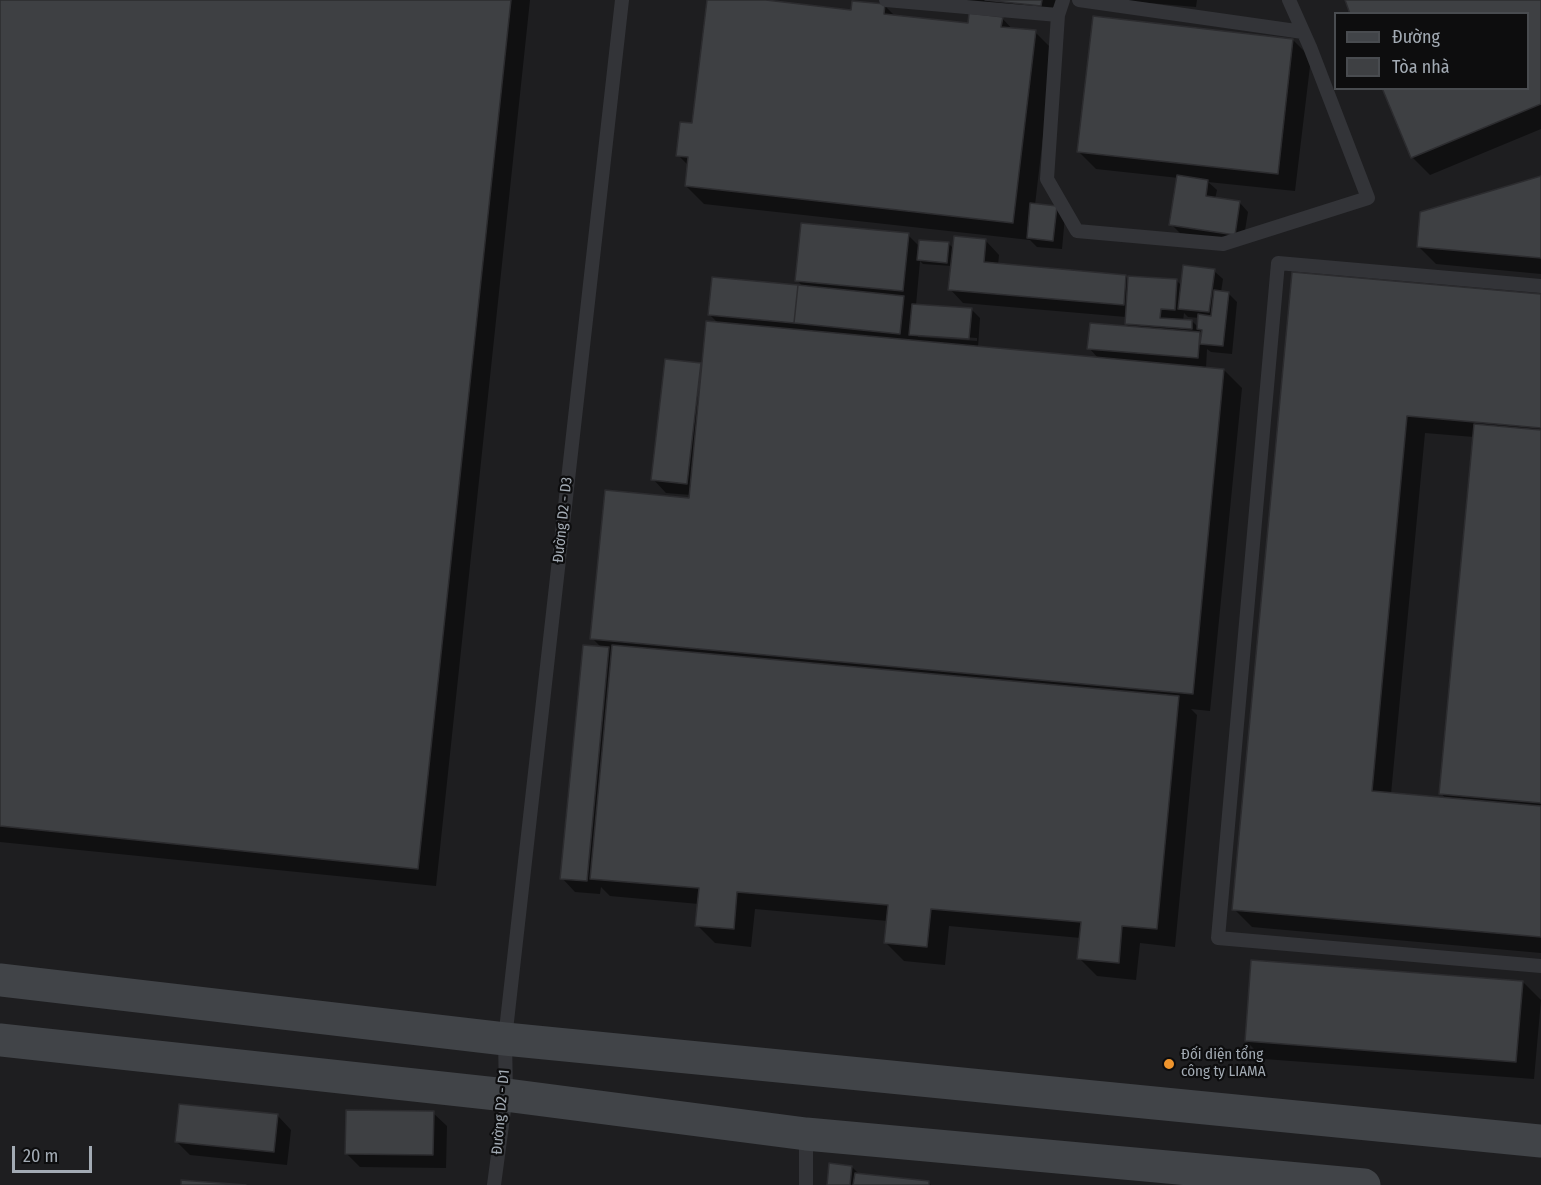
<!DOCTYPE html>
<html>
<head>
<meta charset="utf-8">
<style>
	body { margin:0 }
	#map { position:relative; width:1541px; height:1185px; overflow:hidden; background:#121213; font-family:"Fira Sans Condensed",sans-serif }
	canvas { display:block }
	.legend { position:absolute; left:1334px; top:12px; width:195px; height:78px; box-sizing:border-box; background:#0d0d0e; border:2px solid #494c50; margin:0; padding:8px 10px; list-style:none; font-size:18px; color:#a3abb4 }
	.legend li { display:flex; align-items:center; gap:12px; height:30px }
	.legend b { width:30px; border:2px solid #494c50 }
	.scale { position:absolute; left:12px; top:1146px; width:80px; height:27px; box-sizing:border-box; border:3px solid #a3abb4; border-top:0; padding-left:8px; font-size:18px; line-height:21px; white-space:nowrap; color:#a3abb4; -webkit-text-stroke:4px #0d0d0e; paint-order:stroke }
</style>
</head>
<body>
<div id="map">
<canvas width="1541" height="1185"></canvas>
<ul class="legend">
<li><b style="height:8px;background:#414448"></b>Đường</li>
<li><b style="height:16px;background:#3e4043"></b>Tòa nhà</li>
</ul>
<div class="scale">20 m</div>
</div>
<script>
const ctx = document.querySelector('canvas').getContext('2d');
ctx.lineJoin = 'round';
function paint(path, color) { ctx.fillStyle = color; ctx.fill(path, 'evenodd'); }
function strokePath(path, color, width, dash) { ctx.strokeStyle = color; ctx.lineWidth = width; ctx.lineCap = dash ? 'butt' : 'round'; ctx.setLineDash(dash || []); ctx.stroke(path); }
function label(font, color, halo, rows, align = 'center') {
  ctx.font = font + ' "Fira Sans Condensed",sans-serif'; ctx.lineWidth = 4.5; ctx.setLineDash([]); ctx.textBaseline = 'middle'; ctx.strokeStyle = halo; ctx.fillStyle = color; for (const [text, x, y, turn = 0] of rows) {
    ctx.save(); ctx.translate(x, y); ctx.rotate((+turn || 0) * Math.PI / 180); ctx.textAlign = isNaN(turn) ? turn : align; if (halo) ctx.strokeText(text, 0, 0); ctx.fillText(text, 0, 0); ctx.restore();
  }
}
paint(new Path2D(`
	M0,0H1541V1185H0ZM1336,14H1528V88H1336Z`), '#1e1e20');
paint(new Path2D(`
	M0,0H530L436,886L0,842Z
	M708,0H770L774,3L852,12L885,6L896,17L969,25L1002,18L1013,30L1035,32L1053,50L1035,205L1056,207L1065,216L1062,249L1037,247L1030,240L704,204L686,186L689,166L678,155L694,125Z
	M956,0H1057L1054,19Z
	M1114,0H1197L1196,7Z
	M1346,0H1541V129L1430,175L1412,157L1528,88V14Z
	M1293,40L1311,58L1295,191L1208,182L1217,190L1215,199L1240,203L1248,212L1243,243L1180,233L1171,224L1179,178L1096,169L1078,151Z
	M1541,177V274L1436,264L1418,246Z
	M908,235L920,247L948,243L954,249L986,241L999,255L998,265L1126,277L1129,280L1177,281L1182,286L1214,271L1223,279L1221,292L1228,293L1237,302L1232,354L1211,352L1207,349L1206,368L1224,370L1242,388L1210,711L1191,709L1197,715L1175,947L1140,943L1136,980L1097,976L1079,958L1081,938L949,926L945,965L904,961L886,943L888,921L755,909L751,947L715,943L697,925L699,904L610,896L601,887L600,894L575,892L562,878L602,648L592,638L690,500L691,495L666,493L653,479L700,364L703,367L719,324L710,315L804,288L797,280ZM920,261L923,264L952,266L950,289L963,303L1126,317V324L1130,328L1089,348L1099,359L978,347L980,318L971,309L916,305ZM1184,313L1188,317L1200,318L1199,328L1192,321H1183ZM918,334L977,338V341L918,337Z
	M1294,274L1541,296V953L1252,927L1234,909ZM1425,433L1474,437L1441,793L1446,799L1391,794Z
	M1523,982L1541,1000L1534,1079L1264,1059L1246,1041Z
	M433,1113L447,1126L446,1168L360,1167L346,1153Z
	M278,1116L291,1130L287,1165L190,1155L176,1141Z
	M852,1167L860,1175L928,1182L931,1185H828Z`), '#0007');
const building = new Path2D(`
	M0,0H511L418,869L0,826Z
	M707,0H766L851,10L852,1L885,4L884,14L968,23L969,13L1003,17L1001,27L1036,30L1013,223L685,186L688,157L676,156L680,122L692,123Z
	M985,0H1042L1041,6Z
	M1345,0H1541V104L1411,158L1382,88H1528V14H1350Z
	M1093,16L1293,39L1278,174L1077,152Z
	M1177,175L1208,180L1206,196L1240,201L1235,235L1169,225Z
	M1541,176V258L1417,247L1420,212Z
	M1030,203L1057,206L1053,241L1027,238Z
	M801,223L909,233L903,291L795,281Z
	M954,236L986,239L984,262L1126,275L1124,305L948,290Z
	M919,240L949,242L947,263L917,260Z
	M1183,265L1215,269L1209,312L1178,309Z
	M1292,272L1541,294V428L1407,416L1372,791L1541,806V937L1232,910Z
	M1128,276L1177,279L1175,310L1161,309L1160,318L1192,320V329L1125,324Z
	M712,277L798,285L794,323L708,315Z
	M798,285L904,296L900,334L794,323Z
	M1214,290L1229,292L1223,346L1200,344L1202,330L1197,329L1198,314L1211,316Z
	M912,304L972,308L969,339L909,335Z
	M706,321L1224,369L1193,694L590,639L605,490L689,498Z
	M1090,323L1200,332L1198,358L1087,349Z
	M665,359L701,363L687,484L651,480Z
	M1474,424L1541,430V803L1439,794Z
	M583,645L609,647L587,881L560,879Z
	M612,645L1179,696L1157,929L1122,926L1119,963L1077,959L1081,922L931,909L927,947L884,943L888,905L737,892L734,929L695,926L699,888L590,879Z
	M1251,960L1523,981L1516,1062L1245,1041Z
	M179,1104L278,1114L274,1152L175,1142Z
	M346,1110L434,1111L433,1155L345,1154Z
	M829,1163L852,1166L850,1185H827Z
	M855,1173L929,1181V1185H853Z
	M181,1180L246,1185H181Z`);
paint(building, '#3e4043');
strokePath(building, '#2c2c2f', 1.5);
strokePath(new Path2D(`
	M886,0L1058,15
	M1063,0L1058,15L1047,179L1077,231L1223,244L1368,198L1310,47L1289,0
	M1079,0L1303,32
	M1541,286L1278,263L1218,938L1541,966
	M806,1134V1185
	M494,1185L506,1095L505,1039L622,0`), '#333438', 14);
strokePath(new Path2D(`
	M0,980L505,1039L1541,1141
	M0,1040L506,1095L806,1134L1364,1185`), '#414448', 33);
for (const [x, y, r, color] of [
	[1169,1064,6,"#f0952d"]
]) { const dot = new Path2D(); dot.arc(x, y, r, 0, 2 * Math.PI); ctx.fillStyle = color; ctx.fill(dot); strokePath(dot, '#0d0d0e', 2); }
label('15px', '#a3abb4', '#0d0d0e', [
	["Đường D2 - D3",563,520,-84],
	["Đường D2 - D1",501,1112,-85]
]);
label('15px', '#a3abb4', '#0d0d0e', [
	["Đối diện tổng",1181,1055],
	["công ty LIAMA",1181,1072]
], 'left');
</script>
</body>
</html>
